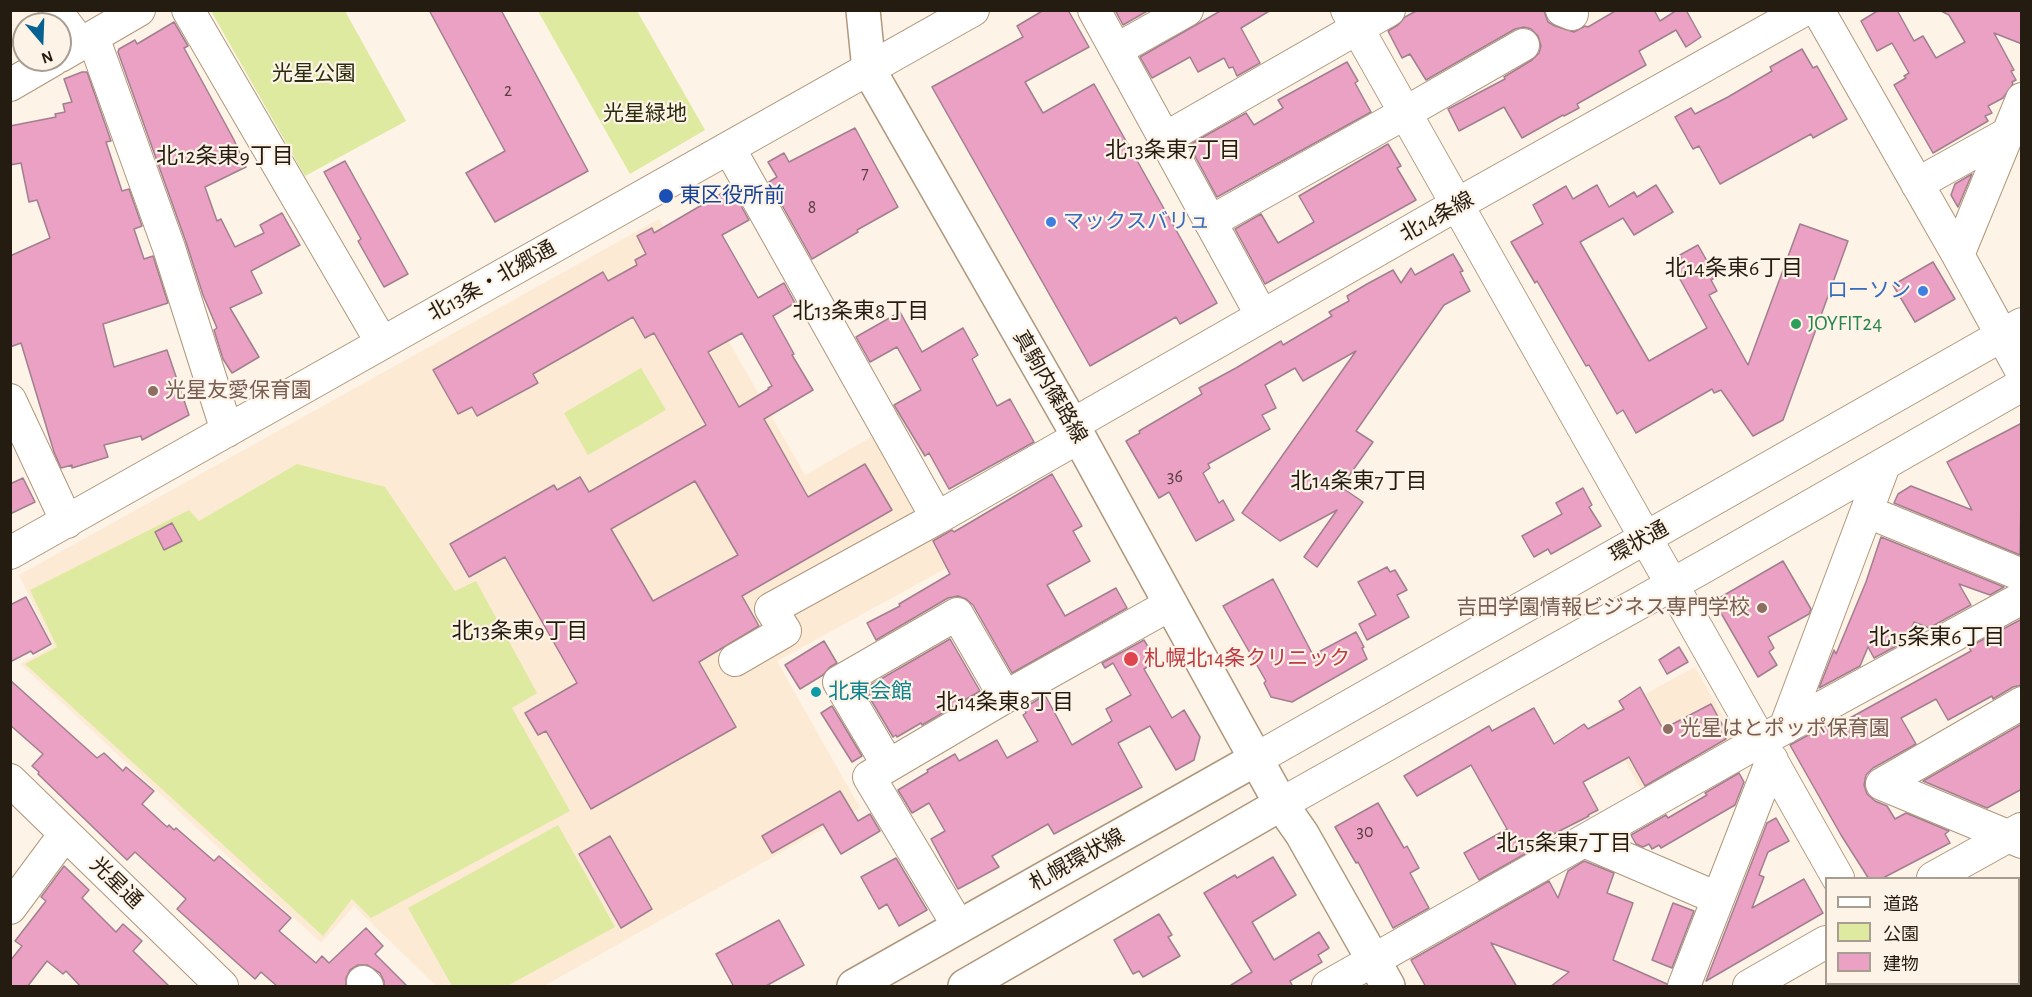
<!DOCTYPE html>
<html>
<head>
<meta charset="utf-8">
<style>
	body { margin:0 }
	#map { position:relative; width:2032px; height:997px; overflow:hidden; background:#fdf3e7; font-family:"Alegreya Sans","Noto Sans JP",sans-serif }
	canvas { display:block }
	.frame { position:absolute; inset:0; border:12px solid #251c11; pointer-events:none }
	.legend { position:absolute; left:1825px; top:877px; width:195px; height:108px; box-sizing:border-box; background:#fdf3e7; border:2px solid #a79d91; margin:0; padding:8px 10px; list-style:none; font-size:18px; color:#251c11 }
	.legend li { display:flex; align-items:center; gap:12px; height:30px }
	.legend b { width:30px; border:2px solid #a79d91 }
	.north { position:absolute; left:12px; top:12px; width:60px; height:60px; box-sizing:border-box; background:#fdf3e7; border:2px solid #a79d91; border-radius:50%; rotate:161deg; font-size:16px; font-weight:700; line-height:24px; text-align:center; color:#251c11 }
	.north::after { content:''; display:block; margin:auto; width:21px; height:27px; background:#076192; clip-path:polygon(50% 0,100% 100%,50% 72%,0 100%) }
</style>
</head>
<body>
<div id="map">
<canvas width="2032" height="997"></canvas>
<div class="frame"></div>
<ul class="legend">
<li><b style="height:8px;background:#fff"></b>道路</li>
<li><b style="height:16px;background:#ddeaa0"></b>公園</li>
<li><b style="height:16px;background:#eba1c4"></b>建物</li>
</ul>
<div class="north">N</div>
</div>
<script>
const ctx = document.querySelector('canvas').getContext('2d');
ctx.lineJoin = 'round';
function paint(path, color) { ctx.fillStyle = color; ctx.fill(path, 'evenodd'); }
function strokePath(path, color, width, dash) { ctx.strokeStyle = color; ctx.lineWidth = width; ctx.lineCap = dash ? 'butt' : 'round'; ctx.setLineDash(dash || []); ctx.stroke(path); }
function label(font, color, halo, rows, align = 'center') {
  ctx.font = font + ' "Alegreya Sans","Noto Sans JP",sans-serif'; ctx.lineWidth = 4.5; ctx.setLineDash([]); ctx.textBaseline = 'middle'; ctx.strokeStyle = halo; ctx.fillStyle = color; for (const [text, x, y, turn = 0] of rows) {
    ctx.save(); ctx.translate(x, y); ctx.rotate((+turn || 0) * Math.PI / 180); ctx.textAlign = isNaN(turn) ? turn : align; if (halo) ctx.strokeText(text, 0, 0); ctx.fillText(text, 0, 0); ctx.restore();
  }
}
paint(new Path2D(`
	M659,219L805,475L875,435L952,518L970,555L777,661L860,808L544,986H436L354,906L321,943L20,664L53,646L19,575Z
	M1695,667L1736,740L1643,793L1601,718Z`), '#fdead5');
paint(new Path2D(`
	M211,11H345L406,121L305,176Z
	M538,11H637L705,130L630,174Z
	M641,368L666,410L588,455L564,413Z
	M297,464L385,487L455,591L476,581L537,693L512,708L570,811L371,918L352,899L323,936L25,664L57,647L30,590L189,510L199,521Z
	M558,825L615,927L507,986H452L408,908Z`), '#ddeaa0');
const building = new Path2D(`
	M429,10H501L588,171L495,222L466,173L505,151Z
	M1044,10H1068L1089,47L1025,82L1043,113L1094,84L1217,303L1180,324L1176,317L1090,366L932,87L1023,37L1017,26Z
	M1115,10H1149L1123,25Z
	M1222,10H1271L1241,28L1260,63L1237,76L1233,67L1229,68L1224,58L1198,72L1190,57L1152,78L1140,57Z
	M1418,10H1542L1544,11L1548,22L1555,26L1574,32L1585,26L1588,27L1617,10H1654L1660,21L1677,10H1686L1701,37L1686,47L1676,30L1639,51L1646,65L1577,104L1579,108L1564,116L1563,115L1522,138L1504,107L1459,131L1448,109L1505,79L1504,77L1532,60L1539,53L1541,46L1538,36L1531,29L1524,27L1515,29L1426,80L1410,54L1402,58L1388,31L1398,25L1405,17Z
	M1879,10H1897L1914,41L1923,36L1936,58L1965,42L1949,15L1939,10H2022V44L1994,33L2014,70L2011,71L2016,80L2012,82L2013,84L2003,98L1988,106L1992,113L1985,116L1988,121L1933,153L1894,85L1906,78L1904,76L1909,73L1892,43L1877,51L1861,21Z
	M174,22L188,46L184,48L234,140L246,167L205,187L217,221L221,219L235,247L264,233L260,225L282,213L300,245L251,271L262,293L230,308L259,357L232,373L223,359L214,330L217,328L203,295L186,242L118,52L119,49L135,40L137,44Z
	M1802,49L1813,68L1817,66L1847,119L1813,138L1811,134L1720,184L1699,146L1693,149L1675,117L1691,108L1695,114L1728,97L1772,71L1770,67Z
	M1347,62L1358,81L1355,83L1371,112L1217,197L1189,145L1246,113L1254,125L1283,108L1278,100Z
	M82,72H87L111,141L106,142L122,191L129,189L142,226L134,229L144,259L153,256L168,303L103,324L114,367L167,350L189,415L142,440L141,436L104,445L108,457L72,468V465L61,468L54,452L21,343L10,347V256L50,238L37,200L29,202L21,163L10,165V126L56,117L55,114L65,112L63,104L72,102L64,79Z
	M855,128L898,207L857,230L858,232L812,259L769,182L777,177L768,162L784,153L789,162Z
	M1388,144L1401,166L1397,168L1416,200L1265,284L1235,229L1261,214L1278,243L1314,222L1299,196Z
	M345,161L408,274L384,287L358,241L361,239L324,172Z
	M1972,174L1958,207L1951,195L1955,184Z
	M1597,185L1609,207L1634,192L1637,197L1656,185L1673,212L1634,235L1623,218L1580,242L1649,361L1707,328L1671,263L1681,258L1680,255L1698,245L1716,277L1711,280L1717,291L1709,295L1748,365L1800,224L1848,241L1783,420L1753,436L1721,390L1714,393L1712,389L1636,433L1623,410L1617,414L1589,365L1586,366L1537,281L1535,283L1511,242L1543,224L1533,205L1566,186L1573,199Z
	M732,190L749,220L722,235L758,298L784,283L795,303L773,316L794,354L792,355L813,390L764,419L808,497L865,464L892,510L742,596L759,626L699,662L736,727L591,809L546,731L538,735L525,713L577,683L505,557L469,577L450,544L554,485L557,490L580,477L589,492L706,425L654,333L645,338L633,317L533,374L538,383L477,416L472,407L458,414L433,370L603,272L608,281L637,265L635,260L646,254L637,236L652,228L654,233L724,192L725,195ZM742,333L772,386L768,388L769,389L739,407L708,352ZM695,481L738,555L653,601L611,529Z
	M1453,254L1463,271L1460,272L1470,291L1444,305L1356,431L1373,442L1341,487L1363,502L1317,567L1304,557L1337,510L1280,541L1242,513L1356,351L1303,381L1295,368L1265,385L1276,408L1262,415L1270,429L1208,464L1210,468L1203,473L1219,503L1223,500L1234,520L1196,541L1169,492L1159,498L1126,441L1140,433L1139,431L1202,394L1199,388L1236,368L1281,341L1283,345L1332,316L1329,312L1349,301L1347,296L1367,284L1393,270L1401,283L1411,268L1415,275Z
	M1933,262L1955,299L1915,322L1893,285Z
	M900,312L922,352L963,328L978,355L972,359L997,406L1010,399L1034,442L949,489L929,453L925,456L894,405L921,390L897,347L870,362L856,337Z
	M2022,423L2020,555L1894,503L1898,494L1911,486L1972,510L1947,462Z
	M1052,474L1082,526L1073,531L1090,561L1047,585L1065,616L1116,588L1127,608L1012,673L973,605L966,599L958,596L948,598L876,640L867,623L900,606L899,604L950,574L933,541L952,530L954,532Z
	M23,478L35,502L10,514V484Z
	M1583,488L1592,505L1589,507L1601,526L1551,554L1548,549L1534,557L1522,536L1562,514L1556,503Z
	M172,523L182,541L164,550L155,532Z
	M1881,537L2004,587L1990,595L1959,584L1971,605L1929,628L1914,622L1906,641L1874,658L1868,647L1860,666L1819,688L1834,650L1836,654L1866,582Z
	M1783,561L1811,609L1809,614L1768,637L1774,648L1769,652L1777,665L1758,677L1714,601Z
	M1387,567L1390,572L1395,570L1407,590L1397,595L1409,617L1367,640L1359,624L1376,615L1358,582Z
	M1273,579L1313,655L1356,632L1364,647L1362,648L1367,659L1292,702L1271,697L1264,683L1266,681L1223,606Z
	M26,597L51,644L33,654L31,651L10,662V605Z
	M2022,619V685L2013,687L1993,699L1992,696L1948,720L1936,699L1901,718L1916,744L1873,768L1866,775L1864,785L1867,794L1875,801L1887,806L1895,819L1906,813L1949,831L1945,834L1950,843L1881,879H1869L1841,835L1790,745L1842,717L1839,724L1971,651L1969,647Z
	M950,639L980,691L922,725L921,723L897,737L896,735L893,737L868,695L871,693L867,687Z
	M1144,640L1157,662L1144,669L1172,718L1184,710L1200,737L1194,760L1176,770L1150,726L1118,743L1142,787L1054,834L1048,824L992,856L999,867L958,889L931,839L945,831L929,803L912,813L898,790L928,772L927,770L955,754L959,761L997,740L1007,758L1038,741L1023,715L1026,713L1024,708L1045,695L1072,745L1112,721L1106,709L1131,695L1113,663L1105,668L1102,663Z
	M824,641L837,663L830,667L823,675L800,689L785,665Z
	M1679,647L1688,662L1667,674L1659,660Z
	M10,680L97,758L104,753L123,771L126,767L154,791L142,804L167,827L169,825L174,830L176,828L214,861L219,856L291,918L279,931L316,963L322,956L329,963L366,928L383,946L375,954L408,987H384V981L380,973L367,965H358L350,970L346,978V987H278L261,972L255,979L177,909L186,899L135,852L127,860L38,774L39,772L32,766L43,754L10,725Z
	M1640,687L1663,729L1711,704L1728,735L1725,737L1726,739L1645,786L1629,757L1583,782L1598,810L1588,815L1589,816L1528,847L1530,851L1479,880L1464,853L1507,829L1471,765L1417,796L1404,776L1489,726L1492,731L1534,708L1554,744L1584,724L1588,729L1624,709L1619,701Z
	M832,706L862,756L852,762L821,713Z
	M2022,724V789L1987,808L1923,781Z
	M1739,773L1744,782L1735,805L1661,848L1659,845L1652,849L1649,844L1643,847L1636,844L1631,835L1666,815L1668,818L1707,795L1705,793Z
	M840,791L858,821L870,814L880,831L841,854L823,824L772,853L762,836Z
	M1378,803L1404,848L1407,846L1419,868L1410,873L1429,908L1393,928L1358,862L1356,863L1335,827Z
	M1776,818L1789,841L1768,852L1759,875L1764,877L1752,908L1804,879L1823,913L1706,981L1767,823Z
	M610,836L652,909L621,928L579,854Z
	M1273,857L1296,895L1252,922L1274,960L1319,932L1329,948L1318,955L1322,962L1290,981L1293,987H1228L1252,972L1204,893L1235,875L1237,878Z
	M896,858L927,910L899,926L887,904L879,909L861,877Z
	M1584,861L1614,873L1607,893L1633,903L1613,960L1667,984L1666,987H1550L1569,972L1491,943L1517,987H1426L1411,960L1549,881L1558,898L1568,871Z
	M64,866L89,890L82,898L116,932L123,924L142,941L133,951L170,987H81L66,971L63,974L47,961L27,987H10V961L22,946L15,941L46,901L41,897Z
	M1673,903L1694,911L1672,968L1652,960Z
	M1159,914L1172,935L1168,937L1180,956L1143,977L1139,971L1133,974L1114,940Z
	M779,920L804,965L764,987H734L716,954Z`);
paint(building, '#eba1c4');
strokePath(building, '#a17f8e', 1.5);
const minor = new Path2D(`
	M55,10L81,44
	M188,10L382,343
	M1094,10L1262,316
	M1347,10L1838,878
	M1562,10L1572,14
	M1818,10L1958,255L2022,372
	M93,37L169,248L227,431
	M1116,50L1187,10
	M60,56L139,10
	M10,85L53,60
	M1164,139L1389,10
	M729,148L937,518L1079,437
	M1917,184L2016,129
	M1210,222L1391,121L1523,45
	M1958,255L2022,99
	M10,400L67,522
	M1072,425L1456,205L1804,10
	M1868,512L2022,575
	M10,553L973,10
	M735,660L785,631L771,609L937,518
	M2022,703L1882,784L2022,842
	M1785,728L1884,465
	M1256,759L2022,324
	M888,765L839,682L957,614L1005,697
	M10,780L222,986
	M1281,804L1707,565L2022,385
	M1584,841L1717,898
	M1933,878L2021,829
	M10,908L65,834
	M959,927L869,777L1005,697L1171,604
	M363,982L367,986
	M1898,984L1900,986
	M1328,986L1744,750L2022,598
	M1684,986L1772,760
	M1749,986L1826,942`);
const major = new Path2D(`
	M863,10L869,70L1079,437L1236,723L1281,804L1302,834L1388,986
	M854,986L1256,759
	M965,986L1281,804`);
strokePath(minor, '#af977b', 34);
strokePath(major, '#af977b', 36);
strokePath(minor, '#fff', 32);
strokePath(major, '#fff', 33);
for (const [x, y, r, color] of [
	[666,196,8,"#1a4fb4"],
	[1051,222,6,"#3f7fe0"],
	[1923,291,6,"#3f7fe0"],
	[1796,324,6,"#2e9e5b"],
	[153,391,6,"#8d6e63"],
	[1762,608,6,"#8d6e63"],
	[1131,659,8,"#e0444e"],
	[816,692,6,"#0f9aa8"],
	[1668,729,6,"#8d6e63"]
]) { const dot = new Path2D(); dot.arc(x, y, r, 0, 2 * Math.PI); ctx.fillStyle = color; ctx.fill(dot); strokePath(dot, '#fdf3e7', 2); }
label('18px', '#563d3e', null, [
	["2",508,91],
	["7",865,174],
	["8",812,208],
	["36",1175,477],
	["30",1365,832]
]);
label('21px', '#292d0d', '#fdf3e7', [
	["光星公園",314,74],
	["光星緑地",645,114]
]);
label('21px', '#164399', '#fdf3e7', [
	["東区役所前",680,196]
], 'left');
label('21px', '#251c11', '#fdf3e7', [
	["北14条線",1437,217,-29],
	["北13条・北郷通",492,281,-29],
	["真駒内篠路線",1050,387,60],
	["環状通",1639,542,-29],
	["札幌環状線",1077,860,-29],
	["光星通",116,883,44]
]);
label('21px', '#366cbe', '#fdf3e7', [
	["マックスバリュ",1063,222],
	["ローソン",1911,291,"right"]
], 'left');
label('21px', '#27864d', '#fdf3e7', [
	["JOYFIT24",1808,324]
], 'left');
label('21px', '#785e54', '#fdf3e7', [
	["光星友愛保育園",165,391],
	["吉田学園情報ビジネス専門学校",1750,608,"right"],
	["光星はとポッポ保育園",1680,729]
], 'left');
label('21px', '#be3a42', '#fdf3e7', [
	["札幌北14条クリニック",1144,659]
], 'left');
label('21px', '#0d838f', '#fdf3e7', [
	["北東会館",828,692]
], 'left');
label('22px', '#251c11', '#fdf3e7', [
	["北13条東7丁目",1173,150],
	["北12条東9丁目",225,156],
	["北14条東6丁目",1734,268],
	["北13条東8丁目",861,311],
	["北14条東7丁目",1359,481],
	["北13条東9丁目",520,631],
	["北15条東6丁目",1937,637],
	["北14条東8丁目",1005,702],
	["北15条東7丁目",1564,843]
]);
</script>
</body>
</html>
